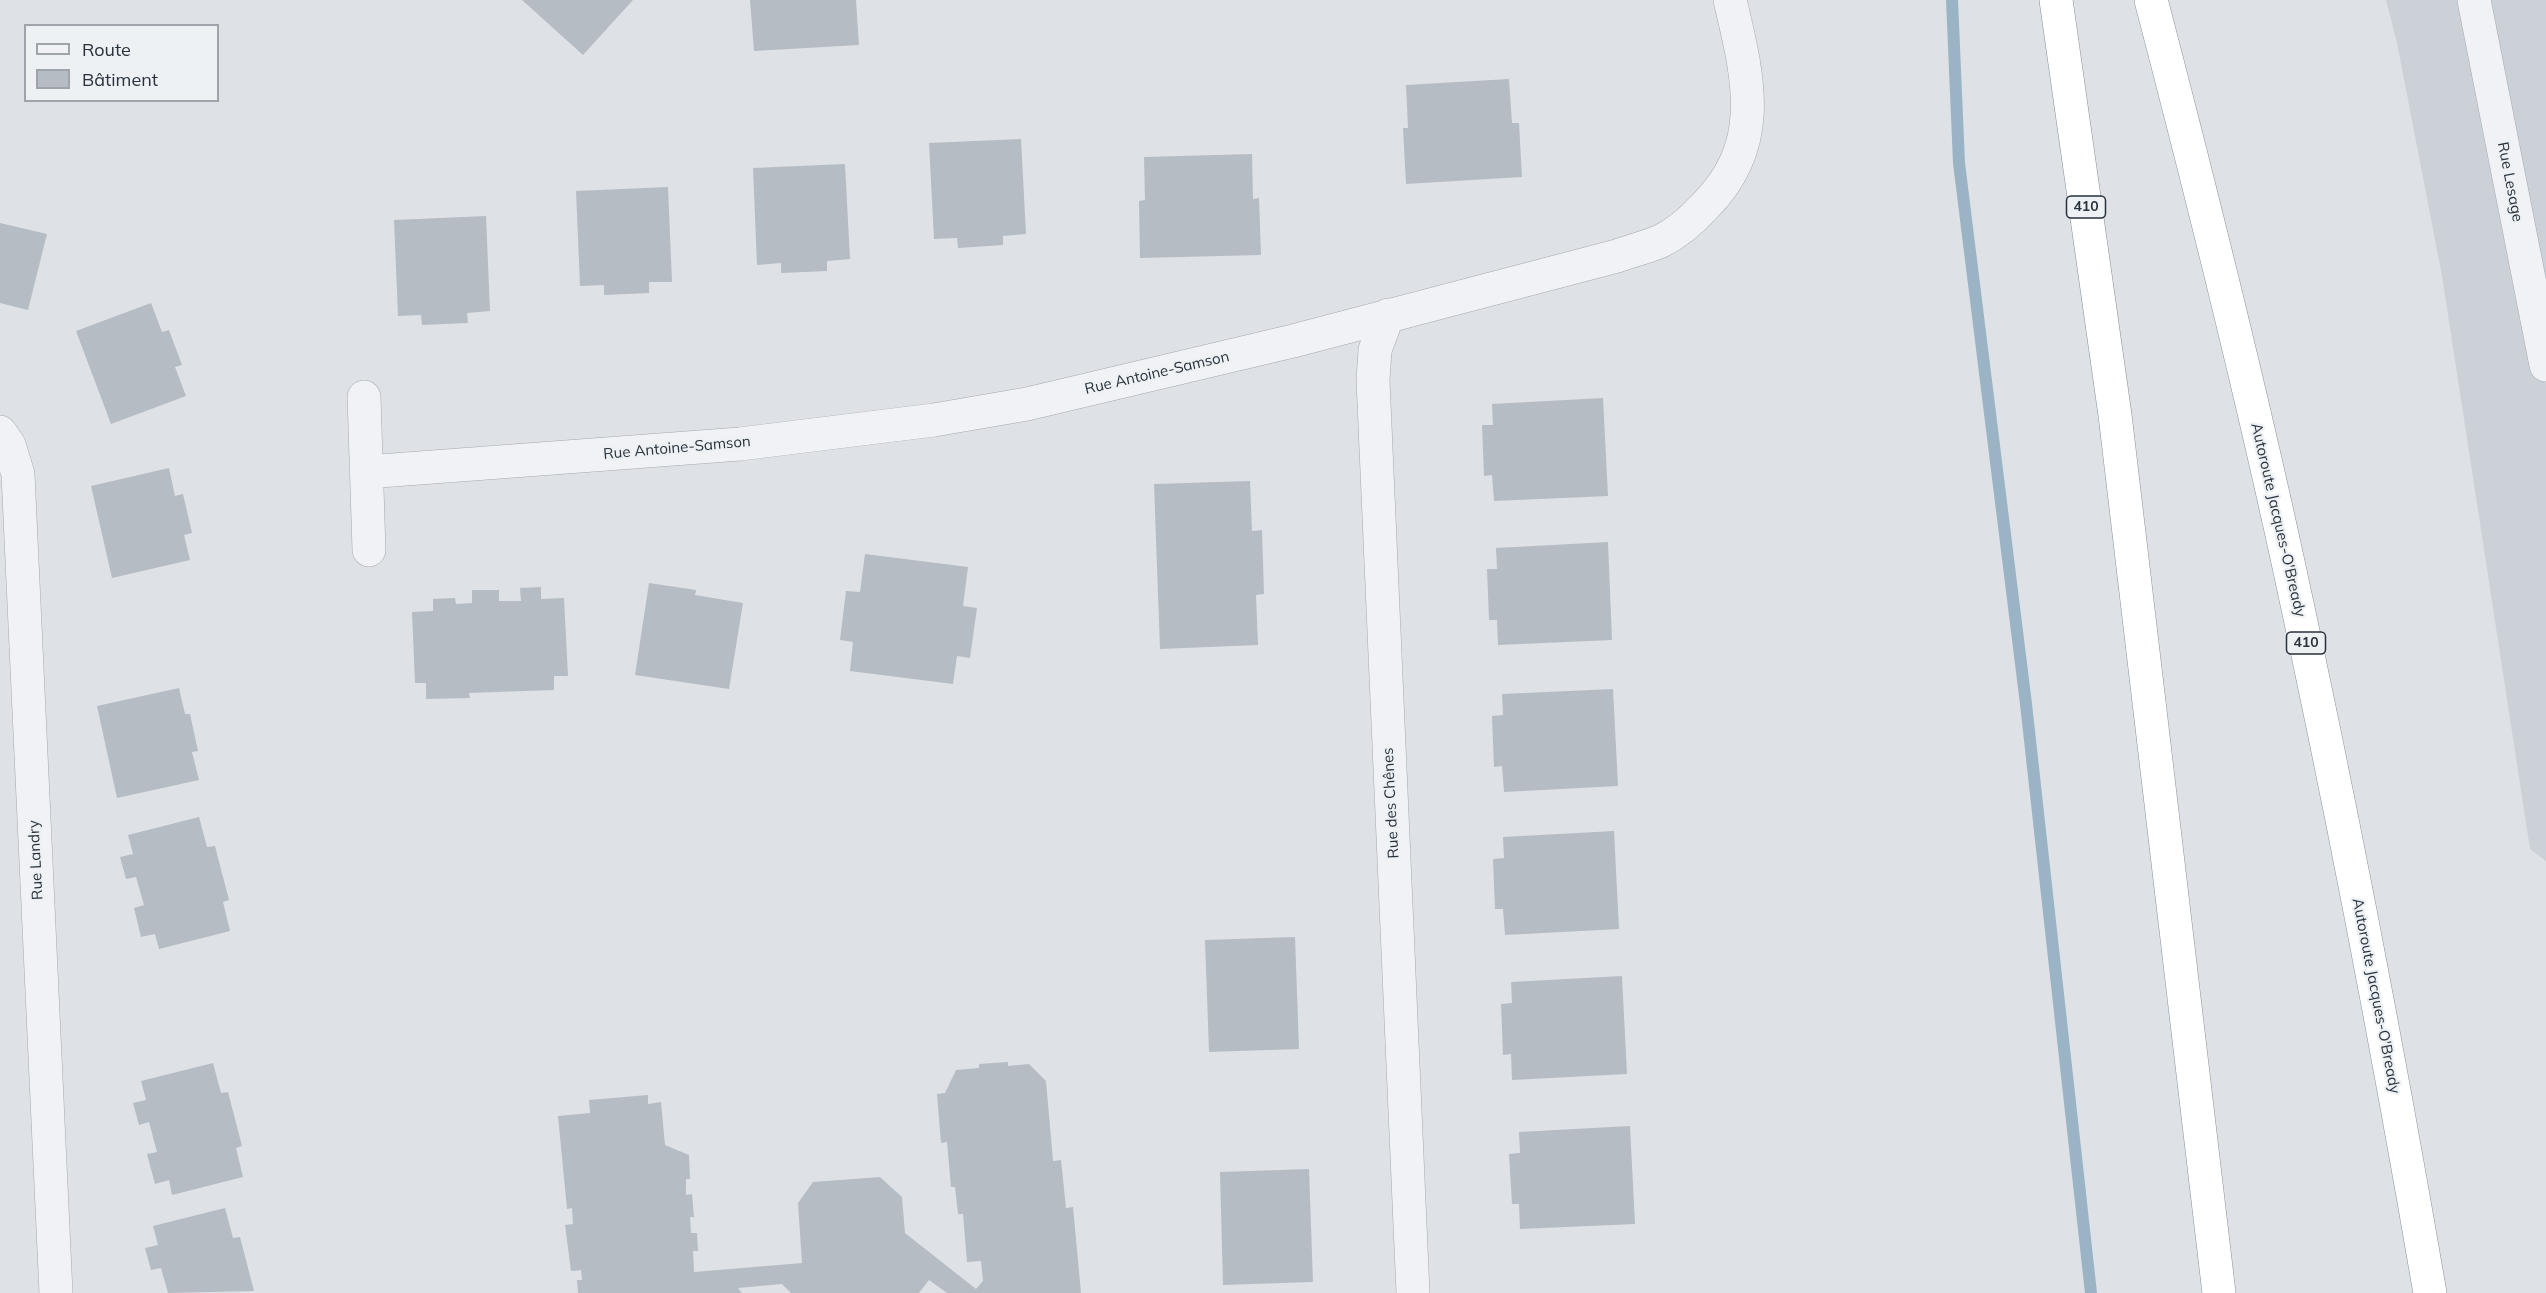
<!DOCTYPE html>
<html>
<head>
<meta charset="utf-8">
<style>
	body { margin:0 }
	#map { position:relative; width:2546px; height:1293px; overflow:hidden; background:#dee2e6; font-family:Mulish,sans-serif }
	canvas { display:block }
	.legend { position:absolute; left:24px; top:24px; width:195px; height:78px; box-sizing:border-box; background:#edf1f4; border:2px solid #9ea4aa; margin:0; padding:8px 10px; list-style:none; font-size:18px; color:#28313c }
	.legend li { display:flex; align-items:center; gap:12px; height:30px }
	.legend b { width:30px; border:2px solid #9ea4aa }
</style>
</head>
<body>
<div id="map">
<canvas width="2546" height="1293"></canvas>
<ul class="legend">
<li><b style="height:8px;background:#f0f2f5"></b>Route</li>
<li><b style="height:16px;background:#b5bcc3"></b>Bâtiment</li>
</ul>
</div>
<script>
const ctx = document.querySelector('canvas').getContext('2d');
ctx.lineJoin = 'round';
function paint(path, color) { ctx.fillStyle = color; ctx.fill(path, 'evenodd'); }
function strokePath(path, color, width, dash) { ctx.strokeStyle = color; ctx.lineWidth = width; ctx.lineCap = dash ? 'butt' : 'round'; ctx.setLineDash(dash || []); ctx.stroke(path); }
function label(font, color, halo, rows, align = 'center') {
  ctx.font = font + ' Mulish,sans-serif'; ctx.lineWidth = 4.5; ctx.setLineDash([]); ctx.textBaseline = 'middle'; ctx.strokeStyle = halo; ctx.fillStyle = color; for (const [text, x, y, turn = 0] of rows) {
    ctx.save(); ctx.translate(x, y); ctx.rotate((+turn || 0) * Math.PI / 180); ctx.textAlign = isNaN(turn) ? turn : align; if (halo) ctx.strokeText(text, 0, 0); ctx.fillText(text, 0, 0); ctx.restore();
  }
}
paint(new Path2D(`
	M2386,0H2546V861L2530,849L2442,276L2397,43Z`), '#ccd1d8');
strokePath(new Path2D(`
	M1952,0L1959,163L2026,704L2091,1293`), '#9ab3c5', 12);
paint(new Path2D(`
	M522,0H633L583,55Z
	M750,0H856L859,45L754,51Z
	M1509,79L1512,123H1519L1522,177L1406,184L1403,128H1408L1406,85Z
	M1021,139L1026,234L1003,236V245L958,248L957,238L934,239L929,143Z
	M1252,154L1253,199L1259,198L1261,255L1140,258L1139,201L1145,200L1144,157Z
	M845,164L850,259L827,261V271L781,273V263L757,265L753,168Z
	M668,187L672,282H649V293L604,295V285L580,286L576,191Z
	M486,216L490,311L467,313L468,323L422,325L421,315L398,316L394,220Z
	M0,223L47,234L28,310L0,303Z
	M151,303L162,332L169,330L182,365L175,367L186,396L111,424L76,331Z
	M1603,398L1608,496L1494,501L1492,475L1484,476L1482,425H1493L1492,404Z
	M169,468L175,496L183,494L192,533L184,535L190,560L112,578L91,486Z
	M1250,481L1252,531L1262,530L1264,594L1256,595L1258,645L1160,649L1154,484Z
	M1608,542L1612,640L1498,645L1497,620H1489L1487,569H1497L1496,548Z
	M865,554L968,567L963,606L977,608L970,658L957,656L953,684L850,671L853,642L840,640L846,591L860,592Z
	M649,583L696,590L695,595L743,603L729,689L635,675Z
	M541,587V599L564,598L568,676H554V690L469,693L470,698L426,699V683H415L412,612L433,611V599L455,598L456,604L472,603V590H499V601H521L520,588Z
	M179,688L185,714H190L198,751L192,752L199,780L117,798L97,706Z
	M1613,689L1618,786L1504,792L1502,766L1494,767L1492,716L1503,715L1502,694Z
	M199,817L207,847L215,846L229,900L223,902L230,931L159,949L155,934L141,937L134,908L144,905L136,877L126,879L120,857L133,854L128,835Z
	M1614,831L1619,929L1505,935L1503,909H1495L1493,859L1504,858L1503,837Z
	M1295,937L1299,1049L1209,1052L1205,940Z
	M1622,976L1627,1074L1512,1080L1511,1054L1503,1055L1501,1004L1512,1003L1511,982Z
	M1008,1062V1066L1029,1064L1046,1081L1053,1161L1061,1160L1066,1208L1073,1207L1081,1293H947L929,1280L919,1293H791L782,1284L738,1288L742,1293H578L577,1280H582L581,1270L571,1271L565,1225L573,1224L572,1208L567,1209L558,1116L590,1113L589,1100L648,1095V1104L661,1102L665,1145L689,1155L690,1179H686V1195L692,1194L694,1217H690L691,1233H697L698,1251H693L694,1272L802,1263L798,1203L813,1182L880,1177L902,1197L905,1233L976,1289L983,1281L981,1261L967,1262L963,1214H958L955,1187H951L947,1142L941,1143L937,1094L945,1093L956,1070L979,1068V1064Z
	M213,1063L221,1093L228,1092L242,1146L236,1148L243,1177L172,1195L169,1180L155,1184L147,1154L157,1152L149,1122L139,1125L133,1103L146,1100L141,1081Z
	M1630,1126L1635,1224L1520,1229L1519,1204H1512L1509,1154L1520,1153L1519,1132Z
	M1309,1169L1313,1282L1223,1285L1220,1172Z
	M225,1208L233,1238L240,1237L254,1291L168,1293L161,1268L151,1270L145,1248L158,1245L153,1226Z`), '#b5bcc3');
const minor = new Path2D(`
	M2474,0L2546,365
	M1388,315L1375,350L1373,380L1413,1293
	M364,397L369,550
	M0,432L9,445L18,474L56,1293
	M366,472L740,444L934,420L1027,404L1293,341L1617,256C1631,251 1647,247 1661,241C1677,233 1692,220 1704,207C1767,145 1748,77 1730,0`);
const highway = new Path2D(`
	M2056,0L2115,415L2219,1293
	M2151,0C2200,187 2247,374 2288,562C2341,804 2388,1049 2430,1293`);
strokePath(minor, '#a4a9b0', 34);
strokePath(highway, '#86919c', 34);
strokePath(minor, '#f0f2f5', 33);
strokePath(highway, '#fff', 33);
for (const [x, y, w] of [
	[2086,207,39],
	[2306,643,39]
]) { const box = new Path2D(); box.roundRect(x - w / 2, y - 11, w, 22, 4.5); ctx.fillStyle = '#edf1f4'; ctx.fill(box); strokePath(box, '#28313c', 1.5); }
label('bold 14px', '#28313c', null, [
	["410",2086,207],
	["410",2306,643]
]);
label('15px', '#28313c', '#edf1f4', [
	["Rue Lesage",2510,182,79],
	["Rue Antoine-Samson",1157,373,-13],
	["Rue Antoine-Samson",677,448,-5],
	["Autoroute Jacques-O'Bready",2278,520,77],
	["Rue des Chênes",1391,803,-93],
	["Rue Landry",36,860,-93],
	["Autoroute Jacques-O'Bready",2376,996,79]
]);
</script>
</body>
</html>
